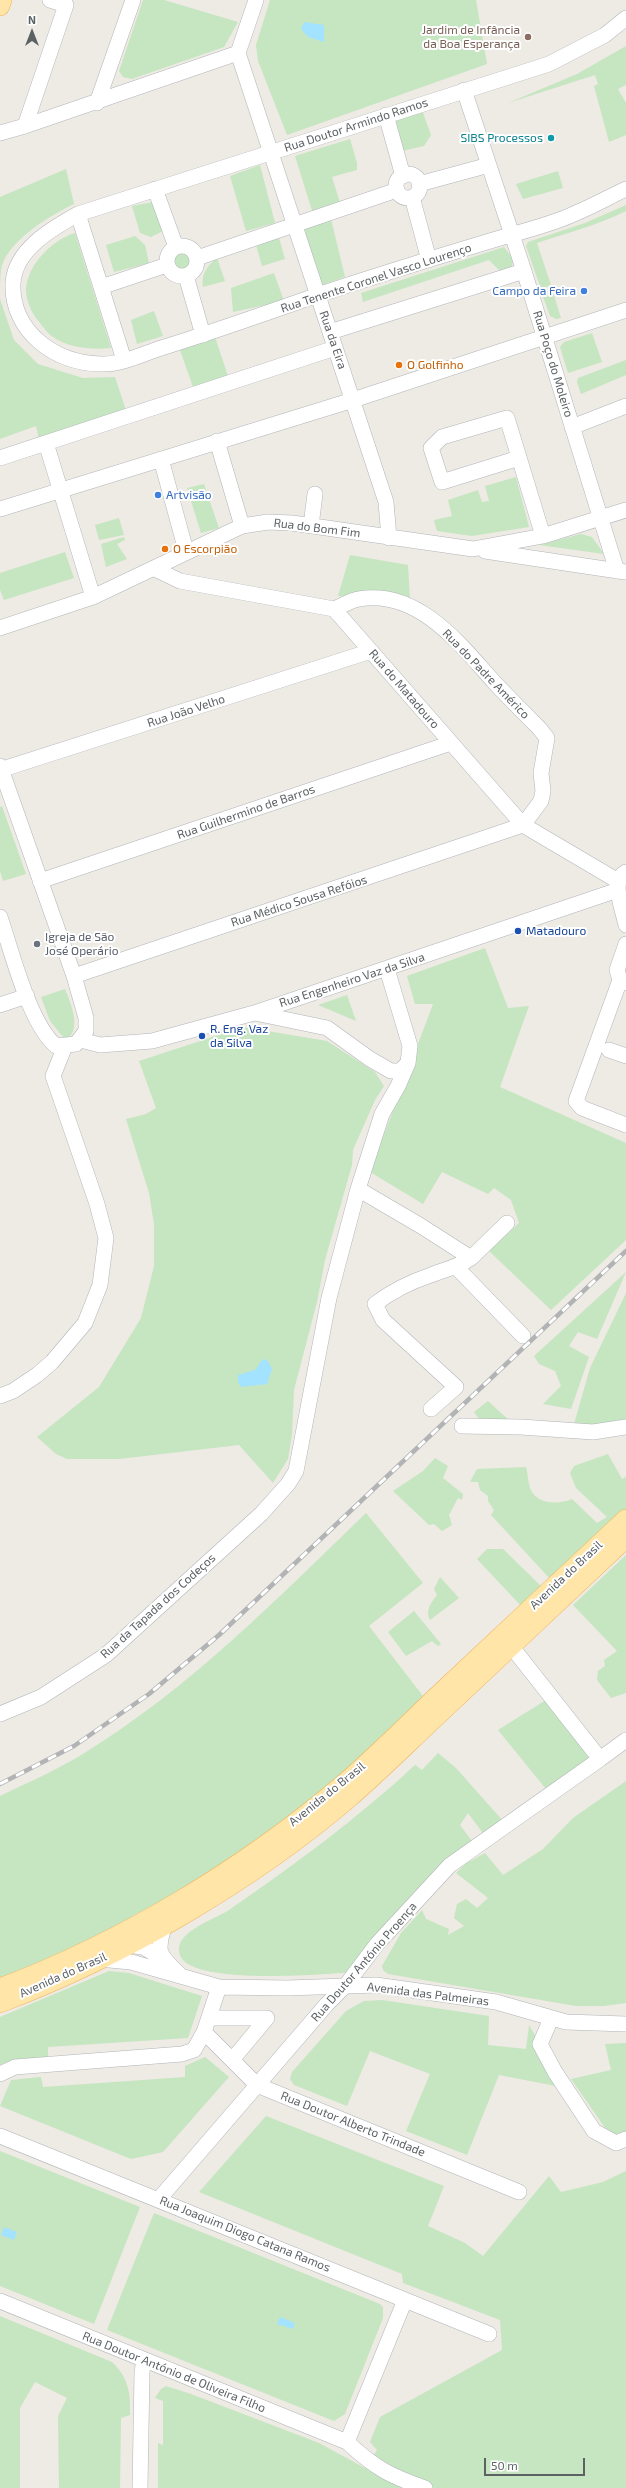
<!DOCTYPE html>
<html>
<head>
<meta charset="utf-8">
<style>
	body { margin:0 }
	#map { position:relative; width:626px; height:2488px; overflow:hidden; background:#eeeae4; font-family:"Exo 2",sans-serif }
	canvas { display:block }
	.north { position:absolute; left:12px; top:12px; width:40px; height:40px; -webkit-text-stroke:3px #fff; paint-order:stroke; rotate:0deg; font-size:11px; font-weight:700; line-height:16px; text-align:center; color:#5c6164 }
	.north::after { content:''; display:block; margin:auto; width:14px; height:18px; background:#5c6164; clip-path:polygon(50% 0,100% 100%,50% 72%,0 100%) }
	.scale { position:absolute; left:484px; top:2458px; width:101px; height:18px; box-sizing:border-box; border:2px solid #5c6164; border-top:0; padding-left:5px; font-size:12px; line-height:14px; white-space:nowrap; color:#5c6164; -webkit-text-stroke:3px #fff; paint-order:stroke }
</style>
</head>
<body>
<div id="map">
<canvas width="626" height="2488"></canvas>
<div class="north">N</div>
<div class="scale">50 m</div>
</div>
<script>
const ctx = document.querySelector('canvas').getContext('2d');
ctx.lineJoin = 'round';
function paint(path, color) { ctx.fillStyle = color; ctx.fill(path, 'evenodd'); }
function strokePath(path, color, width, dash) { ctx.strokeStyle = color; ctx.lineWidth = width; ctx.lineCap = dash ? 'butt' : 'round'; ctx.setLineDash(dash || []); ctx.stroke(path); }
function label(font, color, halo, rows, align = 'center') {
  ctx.font = font + ' "Exo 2",sans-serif'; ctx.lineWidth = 4; ctx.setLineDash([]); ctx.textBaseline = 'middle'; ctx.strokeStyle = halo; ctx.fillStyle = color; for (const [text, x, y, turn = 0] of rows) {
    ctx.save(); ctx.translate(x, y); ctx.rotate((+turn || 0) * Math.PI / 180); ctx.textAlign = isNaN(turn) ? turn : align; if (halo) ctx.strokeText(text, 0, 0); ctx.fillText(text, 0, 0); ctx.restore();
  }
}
paint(new Path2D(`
	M143,0H164L238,22L224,47L132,79L123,77L119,71Z
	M270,0H476L487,64L287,135L258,61L256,45Z
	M626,46V85L618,89L626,103V135L609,142L594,86L598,84L595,75L508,103L577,74Z
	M422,110L431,135L424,146L402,151L395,120Z
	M350,139L357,163V170L332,177L341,206L313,214L295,156Z
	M260,165L275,223L246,231L230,176Z
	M66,169L74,204C51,215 5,242 1,270C0,278 0,287 0,295V197Z
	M558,171L563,188L523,199L516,184Z
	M153,202L163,231L151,237L140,233L132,206Z
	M626,205V211C598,225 567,233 537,243L551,285L541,289L526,246L528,242L585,223Z
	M331,219L345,277L319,286L303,230Z
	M75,233L111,348C92,350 69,348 53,337C48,334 44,328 40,323C33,315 26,302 26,290C27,265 52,240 75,233Z
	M135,236L145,245L149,263L114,272L106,245Z
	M279,238L285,259L262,266L256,245Z
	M504,247L513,259C513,267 510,270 502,273L489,260L363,302L361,293Z
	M173 262a9 9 0 1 1 18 0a9 9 0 1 1-18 0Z
	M217,258L225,281L203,287C201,274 207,266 217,258Z
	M274,273L284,301L233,312L231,288Z
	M552,289L561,318L556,319L550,316L542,294Z
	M0,299L14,340L38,364L83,378L115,377L128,416L39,439L36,426L0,439Z
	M154,311L163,336L137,344L131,320Z
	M592,333L602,362L568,373L560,347L564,342Z
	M215,337L228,376L193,387L180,350Z
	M626,360V375L581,394L577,382L578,378Z
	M516,477L529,527L472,536L437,531L434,520L452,516L448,500L478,490L482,502L489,501L485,486Z
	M204,484L219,528L201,533L187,488Z
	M119,518L124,535L99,540L95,525Z
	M581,534L592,537L604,554L539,545Z
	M124,537L125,540L117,544L127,559L106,567L101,544Z
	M65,552L74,578L4,600L0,590V573Z
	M350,555L408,565L410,600L338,596Z
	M2,806L26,874L3,881L0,871V807Z
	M485,948L508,1008L529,1006L500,1087L626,1143V1240L551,1310L489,1251L519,1223L511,1200L494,1188L488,1194L442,1172L423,1204L370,1172L433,1004H415L407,976Z
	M65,989C70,1001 81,1027 69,1037H63L50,1021L41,997Z
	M347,995L356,1021L318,1005Z
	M243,1027L327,1041L375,1072L384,1086L375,1100L353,1150L352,1165L325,1260L317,1302L294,1390L292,1434L288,1459L273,1483L239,1445L119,1459H67L56,1454L37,1437L99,1387L141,1318L154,1266V1224L149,1193L126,1119L146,1114L156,1108L139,1061Z
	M626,1272L597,1339L578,1332L569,1346L589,1357L571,1409L543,1404L561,1386L555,1371L539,1364L534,1356Z
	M626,1293V1427L572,1431L590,1368Z
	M488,1401L510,1421L480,1420L474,1412Z
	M608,1454L622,1479L626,1477V1512L552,1581L491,1515L494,1510L488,1501V1496L480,1490L478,1482H470L477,1469L526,1467C528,1474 528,1486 532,1492C540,1505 560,1504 572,1499L597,1523L607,1517L576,1488L570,1473L574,1466Z
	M435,1458L448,1466L443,1478L463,1494L462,1500L458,1498L449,1515L452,1525L442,1531L434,1524L429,1525L393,1491L423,1471Z
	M366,1513L423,1583L369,1626L426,1700L347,1775L248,1848L164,1900L134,1915L111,1933L0,1981V1796C29,1782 59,1769 86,1752C191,1687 278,1598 366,1513Z
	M487,1549H503L543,1588L524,1609L477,1559Z
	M626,1555V1693L611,1698L597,1680L598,1671L605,1666L604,1660L617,1651L573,1605Z
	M440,1577L459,1598L430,1620C425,1610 431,1603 437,1595L434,1589Z
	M414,1611L441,1644L438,1646L432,1641L406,1656L388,1632Z
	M546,1700L591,1756L546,1789L498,1730Z
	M438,1753L456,1768L503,1821L485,1836L468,1813L460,1825L474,1844L355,1972C326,1974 190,1986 180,1955C172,1932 214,1920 229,1910C294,1865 357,1819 415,1765L422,1770Z
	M626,1781V2003L604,2006H576L388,1974L383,1970L382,1966L401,1933L422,1910L426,1919L449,1929L448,1935L464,1926L454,1918L457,1904L466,1899L477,1908L488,1898L456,1873L465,1864L485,1853L503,1875L543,1849L573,1818Z
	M109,1971L129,1973L202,1996L188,2038L48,2047V2057L14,2060L0,2065V2017Z
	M382,2000L489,2016L488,2045L526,2049L529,2025L566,2088L499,2075L467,2155L406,2131L430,2074L370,2051L347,2106L294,2085L290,2079L292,2072L346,2011L364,2001Z
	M626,2043V2135H610L571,2079L611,2070L605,2044Z
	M205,2057L229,2077L163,2152L131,2159L0,2106L11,2080L41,2077L43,2087L185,2077V2066Z
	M266,2116L444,2186L428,2226L465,2243L483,2256L549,2176L561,2192L603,2182L626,2171V2488H158V2443L163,2445V2401L155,2398L161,2389L166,2386L191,2394L319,2443L365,2468L377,2450L370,2442L380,2417L502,2350L500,2320L403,2283L402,2274L199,2192Z
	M0,2151L140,2207L94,2324L0,2286Z
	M154,2213L380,2304L383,2307V2318L345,2414L334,2421L107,2330Z
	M0,2316L112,2362C128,2377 131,2393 130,2415L121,2418L120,2488H59L58,2416L67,2398L35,2382L20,2408V2488H0Z`), '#c5e6c0');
paint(new Path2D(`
	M304,22L324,25V42L308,37L301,29Z
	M263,1359L268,1361L272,1369L267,1384L241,1387L238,1382V1375L255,1370Z
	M4,2227L17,2232L14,2240L1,2235Z
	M280,2317L295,2323L293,2329L277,2324Z`), '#a3e3ff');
const minor = new Path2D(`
	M50,0L66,5L25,126L238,53L256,0
	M626,18L605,35L549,64L78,214C53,228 15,249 13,283C11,331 55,364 101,364C120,365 141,355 158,349C210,333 261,315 312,297C371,277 430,259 490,241C518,232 549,226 576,213C593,206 609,197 626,189
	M238,53L386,502L389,538
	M464,90L524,271L617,571
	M97,103L133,0
	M386,115L403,176
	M0,133L25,126
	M396 186a12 12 0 1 1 24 0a12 12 0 1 1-24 0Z
	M419,184L489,165
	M155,189L176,247
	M412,197L429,260
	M78,214L124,360
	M167 261a15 15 0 1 1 30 0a15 15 0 1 1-30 0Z
	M197,258L397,190
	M186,276L203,335
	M101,287L167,265
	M330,332L524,271
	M572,427L626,406
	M217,441L242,526
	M46,443L93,597
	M0,458L335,348
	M519,458L442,482L431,448L442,437L507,418L543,536
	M161,459L186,551
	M0,509L353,400L626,310
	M311,526L315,494
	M485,551L625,572
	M155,569L180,581L334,609L523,825L618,881
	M334,609C342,606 351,600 359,599C418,589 460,644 494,682C509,698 524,713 539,728L547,738L541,773L543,791L541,801L523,825
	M0,628L93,597L242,526L268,522L292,523L473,549L543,536L626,510
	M0,766L74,976L86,1018V1031L76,1044L56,1046C29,1023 12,952 0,917
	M0,770L371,651
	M626,872C610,880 623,910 626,925
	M40,881L451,743
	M626,944L617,970L620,980L626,983
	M74,976L523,825
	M620,980L576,1101L582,1108L626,1125
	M0,1005L27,996
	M255,1013L327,1028L370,1059L391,1071H400L408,1063L410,1046L387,969
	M81,1040L100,1045L152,1041L254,1013L618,890
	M609,1050L626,1056
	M408,1063L398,1086L382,1114L358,1189L421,1226L471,1258C456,1268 446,1269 431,1275C410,1282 392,1291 375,1304L383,1320L456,1387L431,1409
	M471,1258L507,1223
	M457,1268L523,1336
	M0,1396L13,1391L37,1375L52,1362L85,1323L100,1285L106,1238L97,1204L53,1076L65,1046
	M462,1426L521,1427L593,1432L626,1427
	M0,1714L41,1697L106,1655L261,1514L288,1484L296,1471L329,1298L358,1189
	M600,1759L626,1740
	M165,1924C156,1952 158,1954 179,1974
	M127,1945L143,1947L162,1958
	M99,1959L131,1962L219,1987L287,1988L376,1985L496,2002L566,2022L626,2024
	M209,2018H267L232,2060
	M551,2019L540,2044L555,2072L594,2131L616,2143L626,2139
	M204,2032L257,2085L519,2192
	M0,2074L15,2067L182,2054L194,2050L204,2032L219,1987
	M0,2136L489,2334
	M159,2199L327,2004L346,1985L377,1944L450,1865L600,1759L504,1637
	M0,2301L347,2442C375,2468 390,2476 425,2488
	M347,2442L405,2300
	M140,2488L142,2372L144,2360`);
const major = new Path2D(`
	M0,6L2,0
	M0,1988C122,1942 240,1871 340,1787C373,1759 404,1728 435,1698C499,1638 562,1579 626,1519
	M0,2003C121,1957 251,1882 349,1798C380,1771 409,1742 439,1714C501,1655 564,1597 626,1538`);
strokePath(minor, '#b1b5b9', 16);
strokePath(major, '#f2b259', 20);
strokePath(minor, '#fff', 15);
strokePath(major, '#ffe5a8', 19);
const rail = new Path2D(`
	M0,1784L74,1746L149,1694L219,1635L626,1251`);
strokePath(rail, '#b2b3b4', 4.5);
strokePath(rail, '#fff', 3, [9]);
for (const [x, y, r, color] of [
	[528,37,4,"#8d6e63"],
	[551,138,4,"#0f9aa8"],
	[584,291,4,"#3f7fe0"],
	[399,365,4,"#e8710a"],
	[158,495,4,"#3f7fe0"],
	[165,549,4,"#e8710a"],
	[518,931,4,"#1a4fb4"],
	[37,944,4,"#6b7280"],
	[202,1036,4,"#1a4fb4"]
]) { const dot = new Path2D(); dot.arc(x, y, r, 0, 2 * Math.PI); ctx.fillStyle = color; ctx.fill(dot); strokePath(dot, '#fff', 1.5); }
label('12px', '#785e54', '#fff', [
	["Jardim de Infância",520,30],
	["da Boa Esperança",520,44]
], 'right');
label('12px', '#5c6164', '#fff', [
	["Rua Doutor Armindo Ramos",356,125,-18],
	["Rua Tenente Coronel Vasco Lourenço",376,278,-18],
	["Rua da Eira",333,340,71],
	["Rua Poço do Moleiro",553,364,73],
	["Rua do Bom Fim",317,528,7],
	["Rua do Padre Américo",486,674,46],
	["Rua do Matadouro",404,689,49],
	["Rua João Velho",186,711,-18],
	["Rua Guilhermino de Barros",246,812,-19],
	["Rua Médico Sousa Refóios",299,901,-18],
	["Rua Engenheiro Vaz da Silva",352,980,-18],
	["Avenida do Brasil",566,1575,-43],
	["Rua da Tapada dos Codeços",158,1606,-42],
	["Avenida do Brasil",327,1794,-39],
	["Rua Doutor António Proença",364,1962,-49],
	["Avenida do Brasil",63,1975,-24],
	["Avenida das Palmeiras",428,1994,7],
	["Rua Doutor Alberto Trindade",353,2124,22],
	["Rua Joaquim Diogo Catana Ramos",245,2234,22],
	["Rua Doutor António de Oliveira Filho",174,2372,22]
]);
label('12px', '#0d838f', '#fff', [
	["SIBS Processos",543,138]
], 'right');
label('12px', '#366cbe', '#fff', [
	["Campo da Feira",576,291],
	["Artvisão",166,495,"left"]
], 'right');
label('12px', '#c56008', '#fff', [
	["O Golfinho",407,365],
	["O Escorpião",173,549]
], 'left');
label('12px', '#164399', '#fff', [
	["Matadouro",526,931],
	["R. Eng. Vaz",210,1029],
	["da Silva",210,1043]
], 'left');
label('12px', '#5b616d', '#fff', [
	["Igreja de São",45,937],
	["José Operário",45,951]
], 'left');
</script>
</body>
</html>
